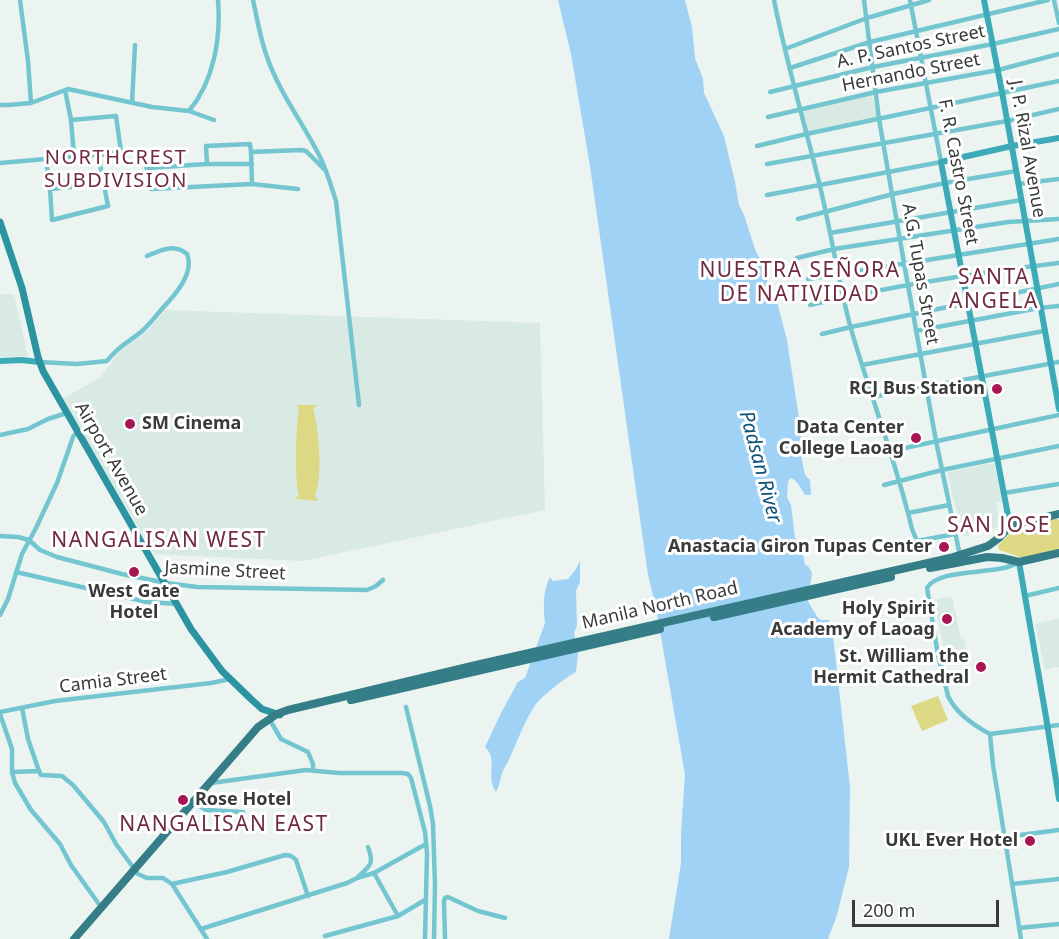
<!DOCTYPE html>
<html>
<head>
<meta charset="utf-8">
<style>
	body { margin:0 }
	#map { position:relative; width:1059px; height:939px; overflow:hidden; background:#ebf4f1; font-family:"Noto Sans",sans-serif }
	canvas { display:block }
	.scale { position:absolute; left:852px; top:900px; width:147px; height:27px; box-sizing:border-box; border:3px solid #383b3a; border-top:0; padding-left:8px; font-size:18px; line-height:21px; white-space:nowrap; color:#383b3a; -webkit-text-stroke:4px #fff; paint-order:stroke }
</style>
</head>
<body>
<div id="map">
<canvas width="1059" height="939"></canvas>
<div class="scale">200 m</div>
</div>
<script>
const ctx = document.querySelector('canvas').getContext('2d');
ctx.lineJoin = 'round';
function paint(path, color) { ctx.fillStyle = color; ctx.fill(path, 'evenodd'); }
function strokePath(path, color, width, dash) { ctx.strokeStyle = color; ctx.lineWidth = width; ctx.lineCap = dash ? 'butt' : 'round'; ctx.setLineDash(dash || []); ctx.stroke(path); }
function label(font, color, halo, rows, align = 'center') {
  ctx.font = font + ' "Noto Sans",sans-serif'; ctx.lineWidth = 6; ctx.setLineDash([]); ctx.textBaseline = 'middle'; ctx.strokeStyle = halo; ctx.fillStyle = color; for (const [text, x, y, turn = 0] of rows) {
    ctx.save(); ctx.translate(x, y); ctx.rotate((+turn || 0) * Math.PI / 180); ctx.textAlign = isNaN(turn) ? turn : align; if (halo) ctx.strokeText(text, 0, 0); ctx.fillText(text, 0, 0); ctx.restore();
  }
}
paint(new Path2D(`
	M872,93L877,118L808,131L803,112Z
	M0,294H14L28,356L0,357Z
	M165,310L540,323L545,510L303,561L154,554L62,399L101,377L118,353L148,330Z
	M994,463L1002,501L996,503L1001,526L963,537L947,472Z
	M952,596L961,639H964L968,656L946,661L934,600Z
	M1059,618V667L1045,670L1035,624Z`), '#d9eae4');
paint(new Path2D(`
	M296,405H318L313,409C319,427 323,478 315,495L318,501L295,499L299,495C294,478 296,426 299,408Z
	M1054,518L1059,520V551L1023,558L999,550L998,546L1016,527Z
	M938,696L948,720L922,731L911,706Z`), '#ddd884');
paint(new Path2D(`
	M558,0H685L692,27L695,58L703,79L704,93L724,136L735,182L739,205L744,215L756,252L762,262L770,291L776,298L787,340L801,431V456L805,475L810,480L811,493L810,495H805C801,489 797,479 790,478L788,483L787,497L791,505L795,538C803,545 803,555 805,565L808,566L812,573L808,601L810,605L818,618L821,620H829L832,626L850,787L849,867L837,915L828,939H669L681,863V833L685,775L656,608L648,575L590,166L571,54Z
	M580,561V582L576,591L577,626L574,633L578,654L576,672C566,677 542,696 536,704C524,721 516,745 507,764C501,770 501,783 496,792C485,775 499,760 485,747L501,713L518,682L525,678L545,623C543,607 543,591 550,577L553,581L568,579L576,569Z`), '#a0d2f6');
strokePath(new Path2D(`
	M20,0L28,61L31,103
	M253,0C257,18 260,37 266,54C278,91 303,123 320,157C327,171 331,186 336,201L359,405
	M774,0C786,61 804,121 819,182C831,231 838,281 851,329C869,391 892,451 908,513L949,505
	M864,0L879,119L904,263L936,441L959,551
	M1054,0L1059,23
	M785,49L867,18L929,0
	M790,68L870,42L1048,0
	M65,90L71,120
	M770,92L873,67L993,44L1059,29
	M132,103L135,45
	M0,105H8L31,103L68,89L152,107L189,111C214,81 221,38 218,0
	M189,111L214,120
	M768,117L876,92L998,70L1059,54
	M757,146L806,134L1059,81
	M251,152L252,184
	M74,156L71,120L116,116L121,152
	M46,159L143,151L151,189L252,184L298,189
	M0,163L46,159L50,189L52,220L108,206L98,154
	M207,164L206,146L250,144L251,152L301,150L306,151L324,169
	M767,164L1007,121L1059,109
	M147,168L207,164H252
	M1018,184L1059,179
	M50,189L103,184
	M767,195L941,162L910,0
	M798,219L893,194L945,183L1016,171
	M830,233L1021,200
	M797,258L834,249L1008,222L1059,219
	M808,279L1059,239
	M810,305C892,286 975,273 1059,263
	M916,331L1039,308L1059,306
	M822,334L851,327L1059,284
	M39,362L77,364L107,361C119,345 128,343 142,331C149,325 155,317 161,310C174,296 195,274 187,254C174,243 161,250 147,256
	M862,365L1044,331
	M872,397L1059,362
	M0,435L28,429L48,419L67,413
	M891,451L1059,415
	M884,485L942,470L1059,446
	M1004,493L1059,484
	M908,513L912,529L917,541L955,534
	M0,536L18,537L29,540L40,550L57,557L122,574L166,583L197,587L367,590L376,586L383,580
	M16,572L147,602L178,604
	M1025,596L1059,588
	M0,615L8,599L22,554L36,528L57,483L73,437L78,431
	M406,707L430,806L433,824L435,885L434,939
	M22,708L28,739L39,771
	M0,712L55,701L211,683L230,679
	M0,714L12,749V772L15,783L31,810L60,844L71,865L101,907
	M271,722L281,739L308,752L313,764V771
	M990,734C973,725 956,713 948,696L938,655L927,588C939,567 996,576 1017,563
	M990,734L993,765L1021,939
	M990,734L1059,725
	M12,772L39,771L41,775L62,776L73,785L104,822L116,844L138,874L147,878H163L172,884L207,939
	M211,783L306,770L339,773H402L408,774L411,778L425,832L427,853L425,939
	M193,802L206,810L243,812
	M1005,837L1059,830
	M374,873L426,844
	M359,876C371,865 374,863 368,847
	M172,884L227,872L285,855C290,855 292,856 296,860L308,896
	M1012,884L1059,879
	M1019,928L1059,924
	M201,929L347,883L357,878L374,873L398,916L425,900
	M325,936L398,916
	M445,939L444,901L445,898L448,897L478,911L505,918`), '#73c5d0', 4.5);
strokePath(new Path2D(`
	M984,0L1002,92L1059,409
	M0,361L22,360L39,362
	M1010,526L941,162L1012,146L1059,138
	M1019,562L1046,717L1059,799`), '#3caab7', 6);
strokePath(new Path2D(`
	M0,222L22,288L38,357L43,371L191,629L222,671L252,700L262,709L280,715`), '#2c93a0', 7);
strokePath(new Path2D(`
	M930,568L987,557L1002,558L1019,562L1059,553
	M714,617L891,577
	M351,700L660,629
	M74,939L258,727L277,714L288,710L476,665L950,558L988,546L999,538L1010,526L1059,514`), '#357e87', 8);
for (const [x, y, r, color] of [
	[997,389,6,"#a71653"],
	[130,424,6,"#a71653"],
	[916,438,6,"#a71653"],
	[944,547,6,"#a71653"],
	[134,572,6,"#a71653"],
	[947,619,6,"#a71653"],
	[981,667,6,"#a71653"],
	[183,800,6,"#a71653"],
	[1030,841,6,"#a71653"]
]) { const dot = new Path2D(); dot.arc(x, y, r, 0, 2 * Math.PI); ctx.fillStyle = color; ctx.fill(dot); strokePath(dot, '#fff', 2); }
label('18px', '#383b3a', '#fff', [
	["A. P. Santos Street",911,47,-12],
	["Hernando Street",911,73,-11],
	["J. P. Rizal Avenue",1027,149,80],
	["F. R. Castro Street",958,172,79],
	["A.G. Tupas Street",920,274,80],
	["Airport Avenue",111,459,60],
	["Jasmine Street",225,571,3],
	["Manila North Road",660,606,-13],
	["Camia Street",113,681,-7]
]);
label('bold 18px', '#383b3a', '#fff', [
	["RCJ Bus Station",985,389],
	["SM Cinema",142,424,"left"],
	["Data Center",904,428],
	["College Laoag",904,449],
	["Anastacia Giron Tupas Center",932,547],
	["West Gate",134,592,"center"],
	["Hotel",134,613,"center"],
	["Holy Spirit",935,609],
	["Academy of Laoag",935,630],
	["St. William the",969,657],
	["Hermit Cathedral",969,678],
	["Rose Hotel",195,800,"left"],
	["UKL Ever Hotel",1018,841]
], 'right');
ctx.letterSpacing = '1.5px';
label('20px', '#702b40', '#fff', [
	["NORTHCREST",116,158],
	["SUBDIVISION",116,181]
]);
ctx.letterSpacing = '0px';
label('italic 20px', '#0d5279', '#fff', [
	["Padsan River",760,467,75]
]);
ctx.letterSpacing = '1.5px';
label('21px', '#702b40', '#fff', [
	["NUESTRA SEÑORA",800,271],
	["DE NATIVIDAD",800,295],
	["SANTA",994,278],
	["ANGELA",994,302],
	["SAN JOSE",999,526],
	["NANGALISAN WEST",159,541],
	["NANGALISAN EAST",224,825]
]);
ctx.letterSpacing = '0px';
</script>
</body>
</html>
